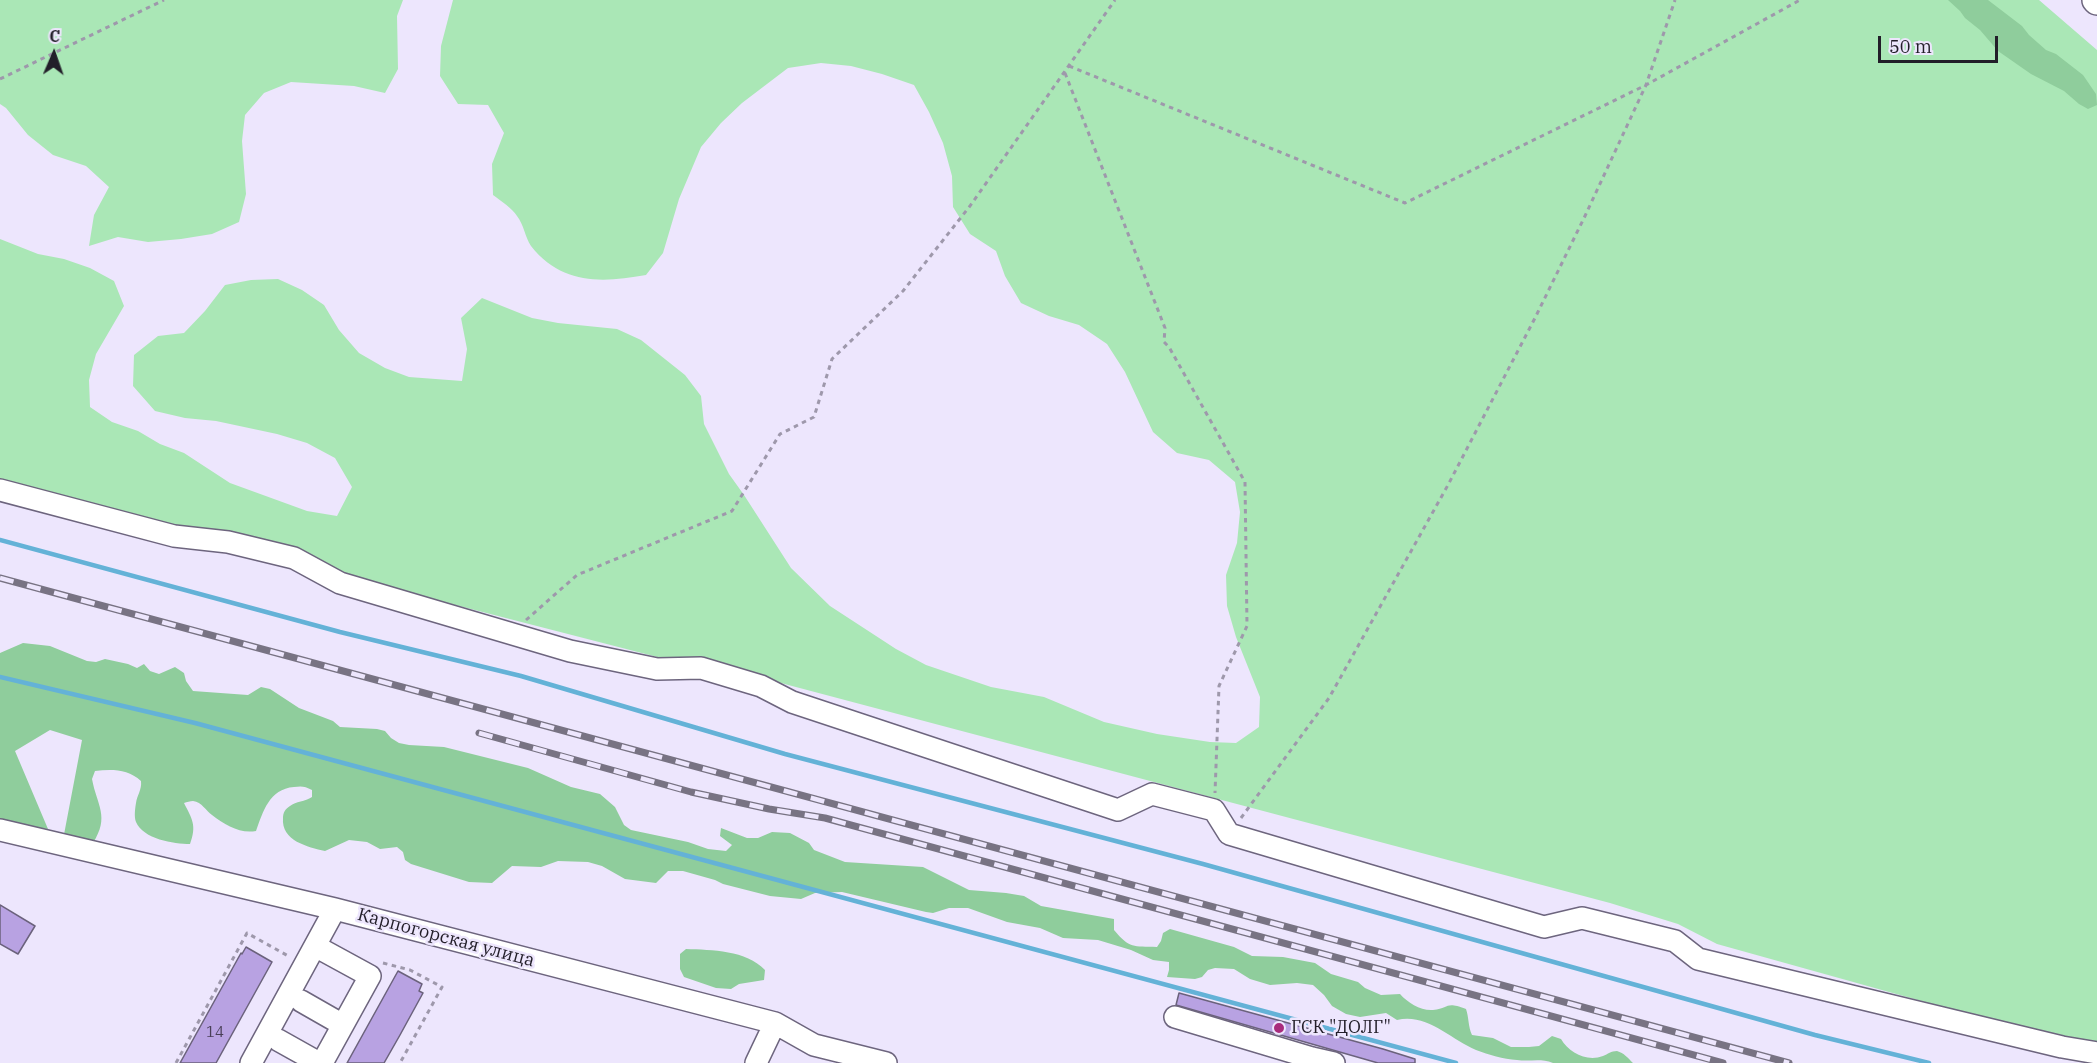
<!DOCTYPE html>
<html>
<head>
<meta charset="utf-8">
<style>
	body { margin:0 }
	#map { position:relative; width:2097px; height:1063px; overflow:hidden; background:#ede6fd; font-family:"IBM Plex Serif",serif }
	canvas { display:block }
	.north { position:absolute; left:24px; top:24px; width:60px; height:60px; -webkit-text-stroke:4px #ede6fd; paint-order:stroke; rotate:2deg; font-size:16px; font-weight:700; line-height:24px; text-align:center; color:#221e29 }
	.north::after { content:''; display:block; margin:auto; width:21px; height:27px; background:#221e29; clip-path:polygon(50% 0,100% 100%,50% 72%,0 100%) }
	.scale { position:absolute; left:1878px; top:36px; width:120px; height:27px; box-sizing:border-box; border:3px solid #221e29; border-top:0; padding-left:8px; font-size:18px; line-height:21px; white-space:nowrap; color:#221e29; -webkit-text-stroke:4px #ede6fd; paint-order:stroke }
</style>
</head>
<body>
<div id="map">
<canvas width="2097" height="1063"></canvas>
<div class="north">С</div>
<div class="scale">50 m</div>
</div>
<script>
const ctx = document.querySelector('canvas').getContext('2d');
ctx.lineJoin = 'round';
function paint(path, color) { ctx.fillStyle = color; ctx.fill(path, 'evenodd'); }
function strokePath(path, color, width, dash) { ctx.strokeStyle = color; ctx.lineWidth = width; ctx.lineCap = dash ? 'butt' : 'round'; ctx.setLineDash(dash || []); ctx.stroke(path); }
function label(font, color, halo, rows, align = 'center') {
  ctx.font = font + ' "IBM Plex Serif",serif'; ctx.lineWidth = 5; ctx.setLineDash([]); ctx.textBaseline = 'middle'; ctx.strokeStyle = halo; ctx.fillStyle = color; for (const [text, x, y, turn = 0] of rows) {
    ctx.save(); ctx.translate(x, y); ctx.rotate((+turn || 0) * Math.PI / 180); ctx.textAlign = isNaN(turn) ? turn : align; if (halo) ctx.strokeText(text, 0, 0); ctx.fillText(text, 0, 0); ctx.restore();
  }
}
paint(new Path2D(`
	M0,0H403L397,16L398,69L385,93L354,86L291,82L264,93L245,115L242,141L246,194L239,222L212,234L181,239L148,242L118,237L89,246L94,215L109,187L86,166L53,155L28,135L6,108L0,104Z
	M453,0H2039L2097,50V1050L1717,944L1678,924L1610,903L762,678L665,659L141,524L0,485V239L38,254L64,259L90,268L114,281L124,306L96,354L89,380L90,407L112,422L138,431L160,444L184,453L230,483L307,511L337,516L352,487L335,458L307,443L277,434L216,421L185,418L155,411L133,386L134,355L158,336L184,333L205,311L225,285L251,280L278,279L302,290L324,305L339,330L359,353L385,368L409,377L462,381L467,349L461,318L482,298L532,318L558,323L617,329L641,340L685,375L701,396L704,424L729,474L744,495L791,568L830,606L896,649L926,665L991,687L1044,697L1104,722L1157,734L1210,742L1236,743L1259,727L1260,697L1236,637L1227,606L1226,575L1237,543L1240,512L1235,482L1209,460L1177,453L1153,432L1125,372L1107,344L1079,325L1049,316L1021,303L1005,276L996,251L970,234L953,207L952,176L943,143L929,112L914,85L882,74L851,66L821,63L788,68L742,103L721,123L701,147L679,199L663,253L646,275C602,283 562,285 531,246C525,237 524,225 517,216C512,208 501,201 493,195L492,164L504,133L488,105L458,104L440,76L441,46Z`), '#aae7b6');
paint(new Path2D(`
	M1948,0H1988L2022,26L2029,35L2046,50L2056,54L2083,75L2096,94L2097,105L2088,109L2079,104L2064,91L2031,74L1998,51L1980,30L1965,18L1960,11Z
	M23,643L50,646L87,661L96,662L105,659L128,664L137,668L144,664L150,671L159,674L175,667L184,673L186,681L193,691L248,695L261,687L270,689L299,708L333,721L340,727L377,729L385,731L391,738L399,743L409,745L444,747L528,768L571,787L600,794L615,807L624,825L631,830L688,842L708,849L726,851L732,845L720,836L721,828L747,838H758L772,832L790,833L809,843L814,850L845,862L923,867L969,890L1006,893L1024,896L1041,906L1114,919V930C1130,949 1133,946 1157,947L1161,941L1163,933L1170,929L1234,947L1252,956L1283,957L1315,963L1331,974L1358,982L1365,988L1381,995L1400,994C1408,1003 1421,1011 1433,1010C1450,1008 1445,1001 1466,1009C1469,1018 1468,1026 1472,1035L1493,1038L1511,1047H1529L1539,1046L1552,1036L1561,1039C1569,1053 1587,1062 1603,1056C1608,1054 1611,1051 1617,1051C1624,1053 1628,1058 1633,1063H1553C1540,1058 1530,1062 1517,1060C1503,1059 1489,1055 1476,1050C1450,1039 1427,1013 1397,1020L1386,1013L1360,1017L1346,1014L1332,1006L1324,995L1313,985L1297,983L1270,985L1250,979L1234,969L1215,968L1208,970L1202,977L1195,979L1167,977L1169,970V962L1153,960L1131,950L1098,940L1063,938L1040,928L1007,922L968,908H949L933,913L926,912L842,892L815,893L801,899L770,896L723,884L715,880L683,871H668L656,883L625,879L602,866L588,862L558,861L541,867L512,866L492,883L469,882L411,864L405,860L403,852L397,847L380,849L367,842L349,840L325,851C308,847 281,841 283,818C283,813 285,809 290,806C296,801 305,802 312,797V790C305,786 301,786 294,787C269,789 263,812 256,831C240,834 225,825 212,815C206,811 202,802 193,801C190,801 187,802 184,803C192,819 197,825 190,844C174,844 143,839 136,822C134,817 135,809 136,803C137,795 142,790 141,781C128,769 112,769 95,771L92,779C97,806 110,816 93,843L62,845L82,740L50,730L15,751L48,829L0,825V653Z
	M686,949C712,950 746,950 765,970L764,980L739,984L731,989L716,988L684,977L680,969V954Z`), '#8fcd9c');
strokePath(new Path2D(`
	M0,540L340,632L521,676L785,754L1203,864L1815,1035L1929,1063
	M0,677L195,723L1456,1063`), '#64b2d7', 4.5);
const building = new Path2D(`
	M0,905L35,926L18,954L0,944Z
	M246,947L272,962L216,1063H180L241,953L242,954Z
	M398,971L422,984L419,991L423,993L400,1035L384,1063H347Z
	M1179,993L1383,1049L1415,1059V1063H1378L1176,1005Z`);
paint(building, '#b8a2e2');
strokePath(building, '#6b627c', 1.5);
const minor = new Path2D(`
	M0,490L174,536L228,542L294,558L340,583L570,651L657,669L701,668L761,686L792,702L1118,810L1152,794L1214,810L1229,834L1544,927L1582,918L1675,941L1698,959L2062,1047L2097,1053
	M0,830L335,909L775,1023L814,1045L886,1063
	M315,946L370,976L322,1063
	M301,1001L343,1025
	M1175,1017L1312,1058L1334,1063
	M278,1040L319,1063
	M251,1063L335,909
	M756,1063L775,1023`);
const major = new Path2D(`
	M2096,0L2097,1`);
strokePath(minor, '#6d657e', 24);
strokePath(major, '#6d657e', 30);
strokePath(new Path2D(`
	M1069,66L1405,203L1646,85L1800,0
	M1065,73L1165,328L1164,342L1169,347L1245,482L1247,626L1219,686L1215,793
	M0,79L164,0
	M526,620L577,575L732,511L780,434L814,417L832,359L903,291L970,206L1115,0
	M1241,818L1329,698L1448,485L1535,318L1585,216L1646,85L1675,0
	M383,963L410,970L442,987L400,1063
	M176,1063L247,933L290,957`), '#9e98ab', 3, [4.5, 4.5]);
strokePath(minor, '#fff', 21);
strokePath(major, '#fff', 27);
const rail = new Path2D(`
	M0,578L1789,1063
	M479,733L691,792L769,809L825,818L1723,1063`);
strokePath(rail, '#787383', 7);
strokePath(rail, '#ede6fd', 4.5, [14]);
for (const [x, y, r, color] of [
	[1279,1028,6,"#a82b7d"]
]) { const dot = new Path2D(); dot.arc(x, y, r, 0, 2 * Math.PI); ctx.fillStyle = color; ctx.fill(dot); strokePath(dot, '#ede6fd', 2); }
label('15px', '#483f57', null, [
	["14",215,1033]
]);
label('18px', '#221e29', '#ede6fd', [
	["Карпогорская улица",446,938,15]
]);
label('18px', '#221e29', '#ede6fd', [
	["ГСК \"ДОЛГ\"",1291,1028]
], 'left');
</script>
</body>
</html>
